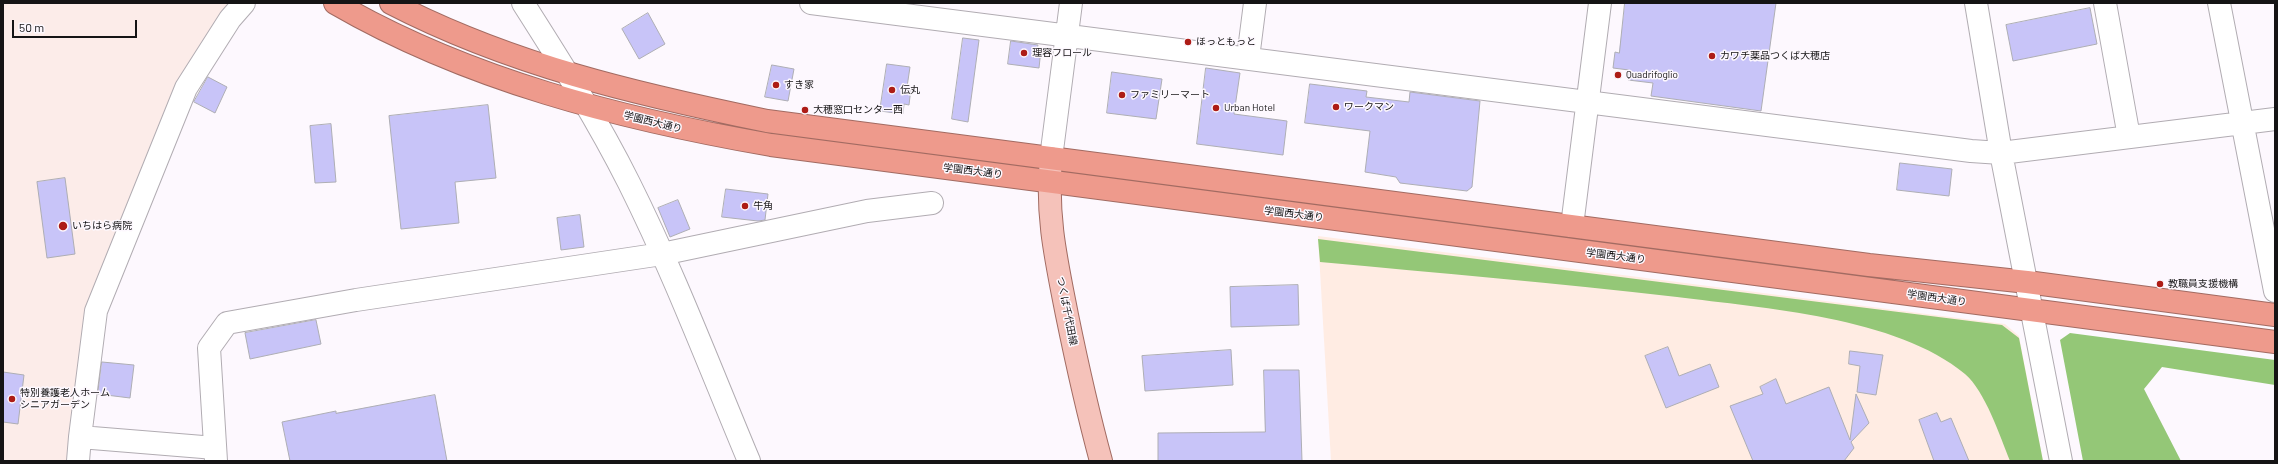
<!DOCTYPE html>
<html>
<head>
<meta charset="utf-8">
<style>
	body { margin:0 }
	#map { position:relative; width:2278px; height:464px; overflow:hidden; background:#fdf8fe; font-family:Barlow,sans-serif }
	canvas { display:block }
	.frame { position:absolute; inset:0; border:4px solid #151415; pointer-events:none }
	.scale { position:absolute; left:12px; top:20px; width:125px; height:18px; box-sizing:border-box; border:2px solid #151415; border-top:0; padding-left:5px; font-size:12px; line-height:14px; white-space:nowrap; color:#151415; -webkit-text-stroke:3px #fdf8fe; paint-order:stroke }
</style>
</head>
<body>
<div id="map">
<canvas width="2278" height="464"></canvas>
<div class="frame"></div>
<div class="scale">50 m</div>
</div>
<script>
const ctx = document.querySelector('canvas').getContext('2d');
ctx.lineJoin = 'round';
function paint(path, color) { ctx.fillStyle = color; ctx.fill(path, 'evenodd'); }
function strokePath(path, color, width, dash) { ctx.strokeStyle = color; ctx.lineWidth = width; ctx.lineCap = dash ? 'butt' : 'round'; ctx.setLineDash(dash || []); ctx.stroke(path); }
function label(font, color, halo, rows, align = 'center') {
  ctx.font = font + ' Barlow,"Noto Sans JP",sans-serif'; ctx.lineWidth = 3; ctx.setLineDash([]); ctx.textBaseline = 'middle'; ctx.strokeStyle = halo; ctx.fillStyle = color; for (const [text, x, y, turn = 0] of rows) {
    ctx.save(); ctx.translate(x, y); ctx.rotate((+turn || 0) * Math.PI / 180); ctx.textAlign = isNaN(turn) ? turn : align; if (halo) ctx.strokeText(text, 0, 0); ctx.fillText(text, 0, 0); ctx.restore();
  }
}
paint(new Path2D(`
	M1318,236L2005,324L2019,336L2043,461H1331Z`), '#ffece3');
paint(new Path2D(`
	M3,3H237L86,320L69,461H3Z`), '#fcece9');
paint(new Path2D(`
	M1318,239L2002,325L2019,338L2043,461H2010C2000,436 1985,391 1965,374C1897,317 1763,308 1677,297C1558,283 1439,273 1320,262Z
	M2070,333L2275,360V385L2162,367L2144,389L2181,461H2083L2060,340Z`), '#94c777');
const building = new Path2D(`
	M1625,3H1776L1761,111L1651,96L1653,83L1628,80L1629,70L1613,68L1615,52L1619,53Z
	M2090,8L2097,44L2013,61L2006,25Z
	M648,13L665,44L639,59L622,29Z
	M963,38L979,40L968,122L952,119Z
	M1011,41L1038,45L1037,49H1041L1039,68L1008,64Z
	M887,64L910,67L907,87L911,88L909,105L904,104L903,114L880,111Z
	M772,65L794,69L788,101L765,97Z
	M1206,68L1240,73L1234,114L1287,121L1283,155L1197,144Z
	M1112,72L1162,79L1156,119L1107,113Z
	M208,77L227,87L215,113L194,102Z
	M1310,84L1367,91L1366,97L1409,102L1410,92L1480,101L1472,187L1467,191L1400,183L1396,177L1365,172L1370,131L1305,123Z
	M488,105L496,178L455,182L459,223L401,229L389,116Z
	M331,124L336,182L315,183L310,126Z
	M1900,163L1952,169L1949,196L1897,190Z
	M65,178L75,254L47,258L37,182Z
	M726,189L768,194L765,220L758,221L722,217Z
	M678,200L690,229L670,237L658,208Z
	M580,215L584,247L561,250L557,218Z
	M1298,285L1299,325L1231,327L1230,287Z
	M316,320L321,344L250,359L245,333Z
	M1668,347L1679,376L1710,364L1719,387L1666,408L1645,356Z
	M1231,350L1233,385L1145,391L1142,356Z
	M1850,351L1883,355L1876,395L1857,392L1860,366L1849,364Z
	M102,362L134,365L130,398L98,394Z
	M1264,370H1299L1302,461H1158V433L1265,432Z
	M3,372L24,375L18,424L3,422Z
	M1776,379L1786,404L1829,387L1850,440L1856,394L1869,423L1851,442L1854,448L1844,461H1753L1730,406L1763,394L1760,387Z
	M435,395L447,461H290L282,422L336,411V413Z
	M1937,413L1941,422L1951,418L1969,461H1934L1919,420Z`);
paint(building, '#c8c4f8');
strokePath(building, '#aeaeb4', 1);
const minor = new Path2D(`
	M523,3C560,61 598,121 629,183C674,273 710,368 749,461
	M811,3L1971,151L2001,153L2275,119
	M1976,3L2001,153L2061,461
	M2105,3L2129,137
	M2219,3L2275,291
	M1248,58L1255,3
	M1051,158L1071,3
	M1572,226L1600,3
	M80,437L96,311L186,88L230,19L244,3
	M78,461L80,437L215,448
	M216,461L209,348L227,323L356,300L662,254L867,211L932,203`);
const major = new Path2D(`
	M1051,158C1046,216 1056,259 1067,315C1077,364 1088,413 1101,461`);
const highway = new Path2D(`
	M335,3C468,80 621,119 771,145L2275,342
	M391,3C511,65 636,94 767,121L1869,265L2027,282L2275,315`);
strokePath(minor, '#b1acb2', 24);
strokePath(major, '#a26b62', 24);
strokePath(highway, '#a26b62', 24);
strokePath(minor, '#fff', 22);
strokePath(major, '#f5c2ba', 22);
strokePath(highway, '#ee9a8c', 22);
for (const [x, y, r, color] of [
	[1188,42,4,"#ad1c16"],
	[1024,53,4,"#ad1c16"],
	[1712,56,4,"#ad1c16"],
	[1618,75,4,"#ad1c16"],
	[776,85,4,"#ad1c16"],
	[892,90,4,"#ad1c16"],
	[1122,95,4,"#ad1c16"],
	[1336,107,4,"#ad1c16"],
	[1216,108,4,"#ad1c16"],
	[805,110,4,"#ad1c16"],
	[745,206,4,"#ad1c16"],
	[63,226,5,"#ad1c16"],
	[2160,284,4,"#ad1c16"],
	[12,399,4,"#ad1c16"]
]) { const dot = new Path2D(); dot.arc(x, y, r, 0, 2 * Math.PI); ctx.fillStyle = color; ctx.fill(dot); strokePath(dot, '#fdf8fe', 1.5); }
label('10px', '#151415', '#fdf8fe', [
	["ほっともっと",1196,42],
	["理容フロール",1032,53],
	["カワチ薬品つくば大穂店",1720,56],
	["Quadrifoglio",1626,75],
	["すき家",784,85],
	["伝丸",900,90],
	["ファミリーマート",1130,95],
	["ワークマン",1344,107],
	["Urban Hotel",1224,108],
	["大穂窓口センター西",813,110],
	["牛角",753,206],
	["いちはら病院",72,226],
	["教職員支援機構",2168,284],
	["特別養護老人ホーム",20,393],
	["シニアガーデン",20,405]
], 'left');
label('10px', '#151415', '#fdf8fe', [
	["学園西大通り",653,122,14],
	["学園西大通り",973,171,7],
	["学園西大通り",1294,214,7],
	["学園西大通り",1616,256,7],
	["学園西大通り",1937,298,8],
	["つくば千代田線",1067,311,79]
]);
</script>
</body>
</html>
